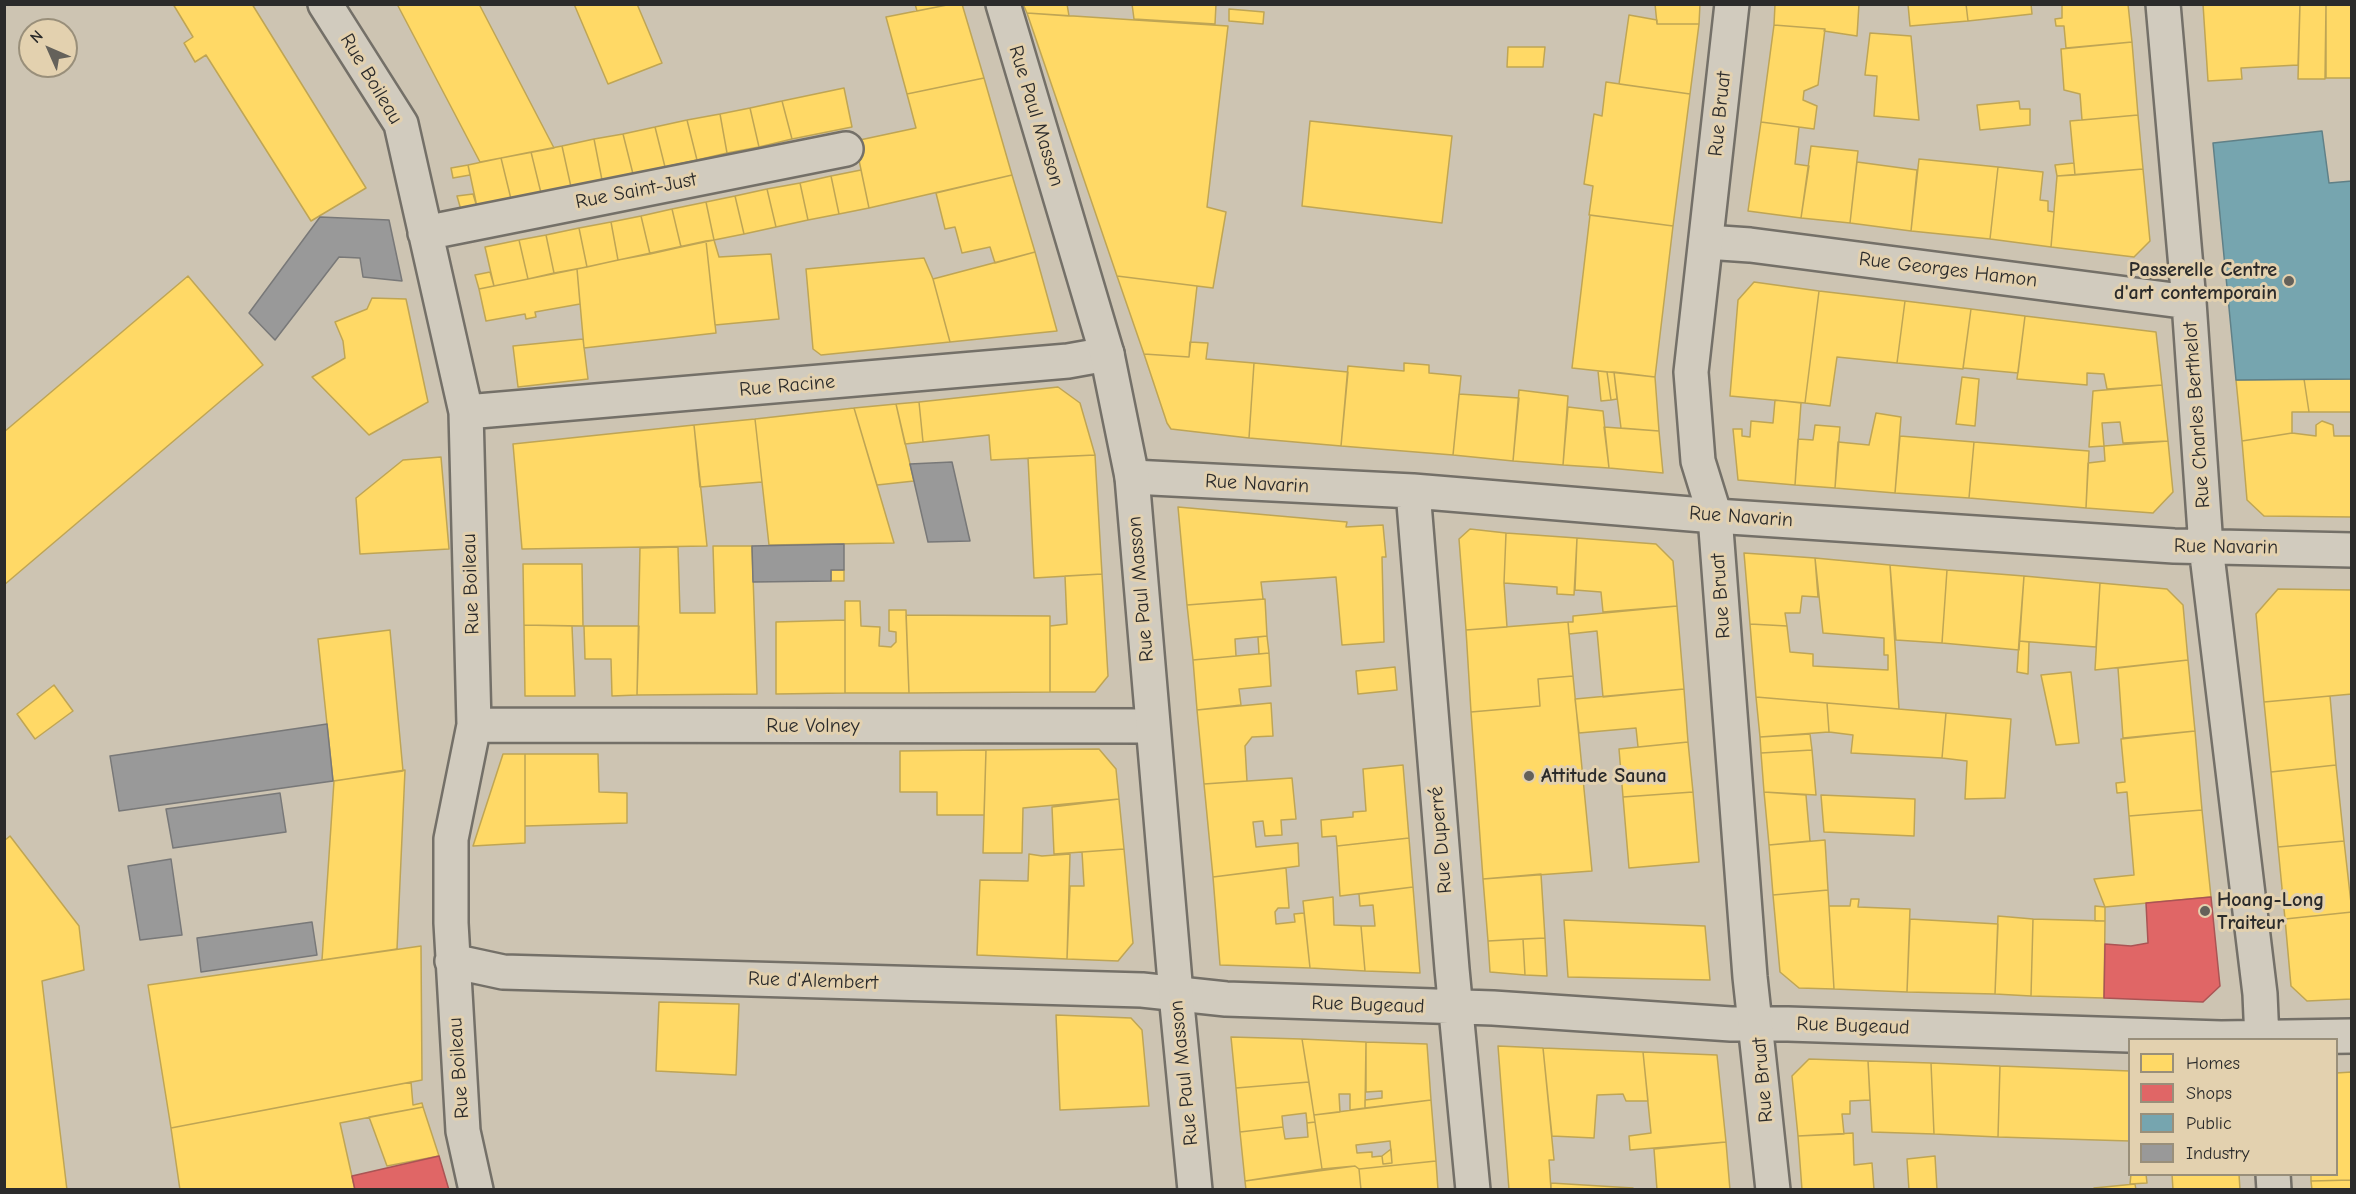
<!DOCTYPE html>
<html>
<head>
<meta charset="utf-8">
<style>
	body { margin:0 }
	#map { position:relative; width:2356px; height:1194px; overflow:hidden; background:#cdc4b2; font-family:"Comic Neue",sans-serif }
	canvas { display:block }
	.frame { position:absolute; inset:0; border:6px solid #2b2b2b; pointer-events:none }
	.legend { position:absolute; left:2128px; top:1038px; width:210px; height:138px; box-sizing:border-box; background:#e3d1af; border:2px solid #998f7a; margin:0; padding:8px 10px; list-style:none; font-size:18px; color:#2b2b2b }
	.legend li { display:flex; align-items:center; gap:12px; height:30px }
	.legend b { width:30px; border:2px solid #998f7a }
	.north { position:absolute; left:18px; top:18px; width:60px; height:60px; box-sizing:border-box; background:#e3d1af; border:2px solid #998f7a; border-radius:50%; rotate:315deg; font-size:16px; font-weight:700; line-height:24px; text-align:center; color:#2b2b2b }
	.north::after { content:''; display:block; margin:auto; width:21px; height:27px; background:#64615a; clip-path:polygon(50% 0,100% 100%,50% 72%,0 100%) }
</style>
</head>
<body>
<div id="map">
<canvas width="2356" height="1194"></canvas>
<div class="frame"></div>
<ul class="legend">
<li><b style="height:16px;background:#ffd966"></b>Homes</li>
<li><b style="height:16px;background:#e06666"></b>Shops</li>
<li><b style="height:16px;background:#76a5af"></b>Public</li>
<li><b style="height:16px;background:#999"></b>Industry</li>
</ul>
<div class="north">N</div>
</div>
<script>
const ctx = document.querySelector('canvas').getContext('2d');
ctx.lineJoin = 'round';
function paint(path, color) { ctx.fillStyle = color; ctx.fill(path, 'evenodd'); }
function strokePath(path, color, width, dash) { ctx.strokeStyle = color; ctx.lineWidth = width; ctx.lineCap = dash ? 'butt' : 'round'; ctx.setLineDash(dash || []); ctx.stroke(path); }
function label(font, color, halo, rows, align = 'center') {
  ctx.font = font + ' "Comic Neue",sans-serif'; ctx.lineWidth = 6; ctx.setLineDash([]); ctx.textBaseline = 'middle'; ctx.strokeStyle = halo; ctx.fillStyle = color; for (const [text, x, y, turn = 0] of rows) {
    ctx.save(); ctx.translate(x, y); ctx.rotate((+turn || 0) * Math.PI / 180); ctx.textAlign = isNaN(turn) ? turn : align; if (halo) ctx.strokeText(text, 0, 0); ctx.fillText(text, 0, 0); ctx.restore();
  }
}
const homes = new Path2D(`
	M173,4H252L366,188L311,221L206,55L195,62L184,43L193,37Z
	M397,4H479L554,148L480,162Z
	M574,4H637L662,63L608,84Z
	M915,4H952L917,11Z
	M952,4H962L984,78L907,94L886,17Z
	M1023,4H1067L1069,16L1027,13Z
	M1132,4H1216L1215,24L1134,19Z
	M1655,4H1700L1699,24H1657Z
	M1775,4H1859L1857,36L1824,31L1825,29L1774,25Z
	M1908,4H1966L1968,21L1910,26Z
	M1966,4H2031L2032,14L1968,21Z
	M2041,4H2128L2132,42L2066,48L2064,26H2056L2055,19L2062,18V5Z
	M2203,4H2300L2298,65L2241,68L2242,79L2208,81Z
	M2300,4H2326L2325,79H2298Z
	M2326,4H2352V78H2326Z
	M1229,9L1264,12L1263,24L1229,21Z
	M1027,13L1228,26L1207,207L1226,212L1213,288L1117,276Z
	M1629,15L1657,20V24H1699L1690,94L1619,84Z
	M1774,25L1825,29L1818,85L1804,91L1803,100L1817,106L1814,129L1761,122Z
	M1870,33L1911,36L1919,120L1874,116L1877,76L1865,75Z
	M2132,42L2138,115L2082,120L2080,94L2064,90L2061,49Z
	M1508,47H1545L1543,67H1507Z
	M984,78L1012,175L869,208L855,141L916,128L907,94Z
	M1606,82L1690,94L1673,226L1589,215L1593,186L1584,184L1594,114L1602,116Z
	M844,88L852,127L792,139L782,101Z
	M782,101L792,139L759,147L750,108Z
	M2019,101L2020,109H2030V125L1980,130L1977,105Z
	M750,108L759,147L727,153L720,114Z
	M720,114L727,153L697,160L687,120Z
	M2138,115L2143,169L2075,175L2070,121Z
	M687,120L697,160L665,167L655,127Z
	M1310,121L1452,136L1442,223L1302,206Z
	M1761,122L1799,127L1795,164L1809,166L1801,218L1748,211Z
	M655,127L665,167L633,174L623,134Z
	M623,134L633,174L602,180L594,139Z
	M594,139L602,180L571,187L562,146Z
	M562,146L571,187L541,193L531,152Z
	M1811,146L1858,151L1850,223L1801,218Z
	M531,152L541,193L511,199L501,158Z
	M501,158L511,199L477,207L468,165Z
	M1919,159L1998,167L1990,239L1911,231Z
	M1857,162L1917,170L1911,231L1850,223Z
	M2074,163L2075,175L2057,176L2055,165Z
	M468,165L470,175L453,178L451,168Z
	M1998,167L2043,172L2040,200L2048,201V211L2054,212L2051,247L1990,239Z
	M2143,169L2150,241L2134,257L2051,247L2057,176Z
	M861,170L869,208L839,214L831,176Z
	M1012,175L1035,252L995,263L990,247L962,253L955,227L945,229L936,193Z
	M831,176L839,214L808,220L800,183Z
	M800,183L808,220L776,227L767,189Z
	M767,189L776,227L744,234L735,196Z
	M473,194L477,207L461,210L457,196Z
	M735,196L744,234L714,240L706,202Z
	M706,202L714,240L681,247L672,209Z
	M672,209L681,247L650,254L641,216Z
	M1590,215L1673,226L1655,377L1572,368Z
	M641,216L650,254L618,260L611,222Z
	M611,222L618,260L587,267L579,228Z
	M579,228L587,267L554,273L546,235Z
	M546,235L554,273L528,279L519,240Z
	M519,240L528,279L494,286L485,247Z
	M714,240L719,257L771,254L779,319L715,325L706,241Z
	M706,241L716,333L584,348L577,269Z
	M1035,252L1057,331L950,342L933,279Z
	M924,258L933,279L950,342L821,355L813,349L806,269Z
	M577,269L580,304L535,312L536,317L526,319L525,314L486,321L479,289Z
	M490,272L494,286L479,289L475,275Z
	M188,276L263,365L4,585V432Z
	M1117,276L1197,286L1189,357L1144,354Z
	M1754,282L1819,291L1805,403L1730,396L1738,300Z
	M1819,291L1905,301L1897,363L1837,357L1830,406L1805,403Z
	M372,298L406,299L428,402L369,435L312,377L345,358L343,341L335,322L367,309Z
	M1905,301L1971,309L1963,369L1897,363Z
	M1971,309L2025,316L2018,373L1963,368Z
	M2025,316L2156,332L2162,385L2107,389L2104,374L2087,373V385L2017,379Z
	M583,339L588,379L518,387L513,346Z
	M1190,342L1208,343L1206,359L1254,363L1249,438L1171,429L1167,423L1144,354L1189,357Z
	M1254,363L1348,372L1341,446L1249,438Z
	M1404,363L1429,365V373L1461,376L1453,455L1341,446L1348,366L1404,371Z
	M1598,371L1607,372L1611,400L1601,401Z
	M1607,372H1614L1617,399L1611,400Z
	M1614,372L1655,377L1659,431L1621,428Z
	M1962,377L1979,379L1975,426L1956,424Z
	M2304,379L2309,412H2292V433L2242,441L2236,380Z
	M2304,379H2352V412H2309Z
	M2162,385L2168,441L2123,443L2120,422L2102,423L2104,446L2089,447L2093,391Z
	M1058,387L1080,403L1095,455L991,460L989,435L923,442L919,402Z
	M1519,390L1568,396L1563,465L1513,461Z
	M1459,394L1519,398L1513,461L1453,455Z
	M1775,400L1801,403L1795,485L1738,480L1733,429H1742V436L1750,437L1751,421L1773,423Z
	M919,402L923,442L905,444L896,404Z
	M896,404L914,481L877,485L854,408Z
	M1568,407L1603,411L1609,468L1563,465Z
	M854,408L894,543L769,545L755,419Z
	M1876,413L1901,417L1895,493L1835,488L1838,442L1869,445Z
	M755,419L762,482L700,487L694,425Z
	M2322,421L2333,425L2334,436H2352V517L2264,516L2247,500L2242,441L2292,433L2316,436V425Z
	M694,425L707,546L522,549L513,444Z
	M1815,425L1840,427L1835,488L1795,485L1798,439L1813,440Z
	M1604,427L1659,431L1663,473L1609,468Z
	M1900,436L1974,442L1969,498L1895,493Z
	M2168,441L2173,492L2153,513L2086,508L2088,463L2105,461L2104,446Z
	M1974,442L2089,451L2086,508L1969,498Z
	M1095,455L1102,574L1034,578L1028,458Z
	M441,457L449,549L360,554L356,498L403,460Z
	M1178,507L1347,522L1346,527L1383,525L1386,557H1382L1384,642L1342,645L1336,577L1261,582L1263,599L1187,605Z
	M1470,529L1506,533L1504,583L1507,627L1466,630L1459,539Z
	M1506,533L1577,538L1574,595L1557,594V587L1504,583Z
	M1577,538L1656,544L1673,561L1677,606L1603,612L1601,592L1575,590Z
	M713,546H752L757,694L637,695L640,548L678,547L680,613H715Z
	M1744,553L1815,558L1818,597L1802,596L1800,613H1785L1787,626L1750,624Z
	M1815,558L1890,565L1899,709L1756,697L1750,624L1787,626L1790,652L1813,654V666L1888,670V655H1884V638L1823,633Z
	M523,564H582L583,626L524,625Z
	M1890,565L1947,570L1942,643L1896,640Z
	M831,570H844V581H831Z
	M1947,570L2024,576L2019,650L1942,643Z
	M1102,574L1108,676L1095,692H1050V626L1067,624L1065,576Z
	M2024,576L2100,583L2096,647L2019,641Z
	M2100,583L2167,589L2183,605L2188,660L2095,670Z
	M2278,589L2352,590V694L2264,702L2256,614Z
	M1265,599L1267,636L1235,639L1236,656L1193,660L1187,605Z
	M845,601H860L861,626L880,627L879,646L891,647L896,642V632L889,631V610H906L909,693H845Z
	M1677,606L1684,689L1603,697L1597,631L1569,634L1568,622H1573V616Z
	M906,615L1050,616V692L909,693Z
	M845,620V693L776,694V622Z
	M1568,622L1573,676L1538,679L1540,706L1471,712L1466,630Z
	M524,625L572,626L575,696H525Z
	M584,626H639L637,695L612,696L611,659H585Z
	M390,630L403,771L333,781L318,639Z
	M1267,636L1269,653L1259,654L1258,637Z
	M2019,641L2029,642L2028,674L2017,672Z
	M1269,653L1271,686L1239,689L1241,705L1197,710L1193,660Z
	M2188,660L2195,731L2123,738L2118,668Z
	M1395,667L1397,690L1358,694L1356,671Z
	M2071,672L2079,743L2056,745L2041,675Z
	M1573,676L1592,871L1483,879L1471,712L1540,706L1538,679Z
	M54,685L73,711L35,739L17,714Z
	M1684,689L1688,742L1638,747L1636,728L1579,733L1575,699Z
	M2330,696L2336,765L2271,772L2264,702Z
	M1756,697L1827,703L1829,732L1760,737Z
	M1271,703L1273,736L1252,737L1245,746L1247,781L1204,784L1197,710Z
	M1827,703L1946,713L1942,758L1851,753L1853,735L1829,732Z
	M1946,713L2011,719L2005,798L1965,799L1967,761L1942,758Z
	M2195,731L2202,810L2129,816L2127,792L2117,793L2116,783L2125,782L2121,739Z
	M1810,734L1812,750L1761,753L1760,737Z
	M1688,742L1693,792L1623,797L1619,749Z
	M1099,749L1116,769L1119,799L1023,808L1022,853H983L986,750Z
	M986,750L984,815H937V792H900V751Z
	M1812,750L1816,795L1764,792L1761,753Z
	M503,754H525V843L473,846Z
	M525,754H598L599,792L627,793V823L525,826Z
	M1403,765L1409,838L1337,846L1336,836L1322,837L1321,820L1353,817V812L1366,811L1363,769Z
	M2336,765L2344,841L2278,847L2271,772Z
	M405,770L397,949L322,960L334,781Z
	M1292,778L1296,819L1281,820L1282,835L1265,836L1263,821L1253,822L1256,847L1298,843L1299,866L1213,877L1204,784Z
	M1693,792L1699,862L1629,868L1623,797Z
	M1764,792L1806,795L1810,841L1769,845Z
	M1821,795L1915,799L1914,836L1824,832Z
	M1119,799L1124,849L1054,854L1052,807Z
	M2202,810L2211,897L2105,907L2094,879L2134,875L2129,816Z
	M10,836L79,926L84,970L42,981L67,1190H4V841Z
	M1409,838L1413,887L1340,896L1337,846Z
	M1825,840L1828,890L1773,895L1769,845Z
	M2344,841L2352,912L2285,919L2278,847Z
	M1124,849L1133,943L1118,961L1067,959L1070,886H1084L1082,852Z
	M1029,854L1042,856L1070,854L1067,959L977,955L980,880L1028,881Z
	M1286,868L1289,908H1278L1275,912L1276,924L1295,922L1294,914L1304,913L1310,968L1220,965L1213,877Z
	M1541,874L1545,938L1488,941L1483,879Z
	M1413,887L1420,973L1365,971L1361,926H1375L1373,905L1360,906L1359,894Z
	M1828,890L1834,989L1799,988L1780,972L1773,895Z
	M1333,897L1334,925L1361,926L1365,971L1310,968L1303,901Z
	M1851,899H1859L1858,907L1910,909L1907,992L1834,989L1829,906H1850Z
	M2095,906L2105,907V921H2095Z
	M2352,912V999L2307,1001L2291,986L2285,919Z
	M1998,916L2033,919L2031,996L1995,994Z
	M1910,919L1998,924L1995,994L1907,992Z
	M2033,919L2105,921L2104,998L2031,996Z
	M1564,920L1705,926L1710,980L1568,977Z
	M1545,938L1547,976L1525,975L1523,939Z
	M1523,939L1525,975L1490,972L1488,941Z
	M421,946L422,1080L171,1128L148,985Z
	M659,1002L739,1004L736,1075L656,1071Z
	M1056,1015L1131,1018L1142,1030L1149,1106L1060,1110Z
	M1231,1037L1302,1039L1309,1082L1236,1088Z
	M1302,1039L1366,1042L1365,1108L1350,1110V1094H1339L1340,1112L1314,1115Z
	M1366,1042L1427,1044L1431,1100L1365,1108V1100L1382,1098V1091L1366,1092Z
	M1498,1046L1543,1048L1554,1160H1549L1551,1190H1509Z
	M1543,1048L1643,1052L1648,1101H1626L1623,1094L1597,1095L1594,1138L1552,1136Z
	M1643,1052L1717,1055L1726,1142L1630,1150L1629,1136L1651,1133Z
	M1809,1059L1868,1061L1870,1100L1850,1101V1114H1842L1844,1134L1798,1136L1792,1076Z
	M1868,1061L1931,1063L1934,1134L1872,1132Z
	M1931,1063L2000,1066L1998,1137L1934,1134Z
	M2000,1066L2130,1071V1141L1998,1137Z
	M2352,1072V1180L2311,1181V1174H2336V1073Z
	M411,1082L413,1105L422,1103L423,1107L340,1123L355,1190H180L171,1128Z
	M1309,1082L1315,1122L1307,1123L1306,1113L1282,1116L1283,1127L1240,1132L1236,1088Z
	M1431,1100L1436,1161L1359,1169L1355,1166L1322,1169L1314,1115ZM1390,1141L1392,1163L1383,1164L1382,1156L1372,1157V1152L1357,1153L1356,1145Z
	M423,1107L439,1156L387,1166L369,1117Z
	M1315,1122L1322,1169L1245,1181L1240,1132L1283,1127L1285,1139L1308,1137L1307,1123Z
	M1853,1133L1854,1165L1872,1163L1874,1190H1802L1798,1136Z
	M1726,1142L1730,1190H1657L1654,1149Z
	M1391,1149L1392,1163L1383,1164L1382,1156Z
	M1935,1156L1937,1190H1909L1907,1159Z
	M1436,1161L1438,1190H1361L1359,1169Z
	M1355,1166L1359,1169L1361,1190H1246L1245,1181Z
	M2131,1174H2146L2147,1183L2130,1184Z
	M2172,1174H2239L2240,1190H2173Z
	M2352,1180V1190H2312L2311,1181Z
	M1551,1183L1633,1188V1190H1551Z
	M2135,1184L2136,1190H2094V1188Z`);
paint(homes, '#ffd966');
strokePath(homes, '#bfa554', 1.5);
const shops = new Path2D(`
	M2211,897L2220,986L2203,1002L2104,998L2105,944L2131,946L2148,943L2146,903Z
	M439,1156L449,1190H355L352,1176Z`);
paint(shops, '#e06666');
strokePath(shops, '#aa5454', 1.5);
const public = new Path2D(`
	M2322,131L2329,183L2352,181V379L2236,380L2213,143Z`);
paint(public, '#76a5af');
strokePath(public, '#608087', 1.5);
const industry = new Path2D(`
	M320,217L389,220L402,281L363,277L360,258L339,257L275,340L249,313Z
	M952,462L970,541L928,542L910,464Z
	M844,544V570H831V581L753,582L752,546Z
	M327,724L333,781L119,811L110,756Z
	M280,793L286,832L173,848L166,809Z
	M171,859L182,935L140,940L128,866Z
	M312,922L317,955L201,972L197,938Z`);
paint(industry, '#999');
strokePath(industry, '#787878', 1.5);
const minor = new Path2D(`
	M325,4L401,124L466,412L474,725L451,839V923L463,1131L476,1190
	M2163,4L2189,302L2206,547L2260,994L2262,1040
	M425,233L846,149
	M1706,242L1750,245L2189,302
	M466,412L1068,361L1107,354
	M1132,477L1413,491L1715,516L2174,546L2352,550
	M1413,491L1452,969L1473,1190
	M474,725L1152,726
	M452,961L503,972L1142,990L1226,999L1493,1008L1731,1024H1788L2221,1038L2352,1036
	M2273,1174L2274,1190`);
const tertiary = new Path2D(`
	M1003,4L1107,354L1132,477L1176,994L1195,1190
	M1732,4L1691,372L1698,461L1715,516L1750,977L1773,1190`);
strokePath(minor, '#747068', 38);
strokePath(tertiary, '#747068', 38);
strokePath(minor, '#d1cbbe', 33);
strokePath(tertiary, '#d1cbbe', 33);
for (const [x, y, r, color] of [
	[2289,281,6,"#64615a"],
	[1529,776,6,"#64615a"],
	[2205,911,6,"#64615a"]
]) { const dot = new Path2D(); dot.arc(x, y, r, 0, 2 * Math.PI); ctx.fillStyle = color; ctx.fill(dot); strokePath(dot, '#e3d1af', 2); }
label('20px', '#2b2b2b', '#e3d1af', [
	["Rue Boileau",371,79,59],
	["Rue Bruat",1720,114,-84],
	["Rue Paul Masson",1036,116,73],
	["Rue Saint-Just",636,191,-11],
	["Rue Georges Hamon",1948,270,7],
	["Rue Racine",787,386,-5],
	["Rue Charles Berthelot",2197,415,-94],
	["Rue Navarin",1257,484,3],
	["Rue Navarin",1741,517,4],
	["Rue Navarin",2226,547,1],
	["Rue Boileau",471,584,-92],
	["Rue Paul Masson",1141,589,-95],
	["Rue Bruat",1721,596,-94],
	["Rue Volney",813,726],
	["Rue Duperré",1441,840,-95],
	["Rue d'Alembert",813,981,2],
	["Rue Bugeaud",1368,1005,2],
	["Rue Bugeaud",1853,1026,2],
	["Rue Boileau",459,1068,-94],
	["Rue Paul Masson",1184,1073,-96],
	["Rue Bruat",1763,1080,-95]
]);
label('bold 20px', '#2b2b2b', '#e3d1af', [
	["Passerelle Centre",2277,270,"right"],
	["d'art contemporain",2277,293,"right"],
	["Attitude Sauna",1541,776],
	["Hoang-Long",2217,900],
	["Traiteur",2217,923]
], 'left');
</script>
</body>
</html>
